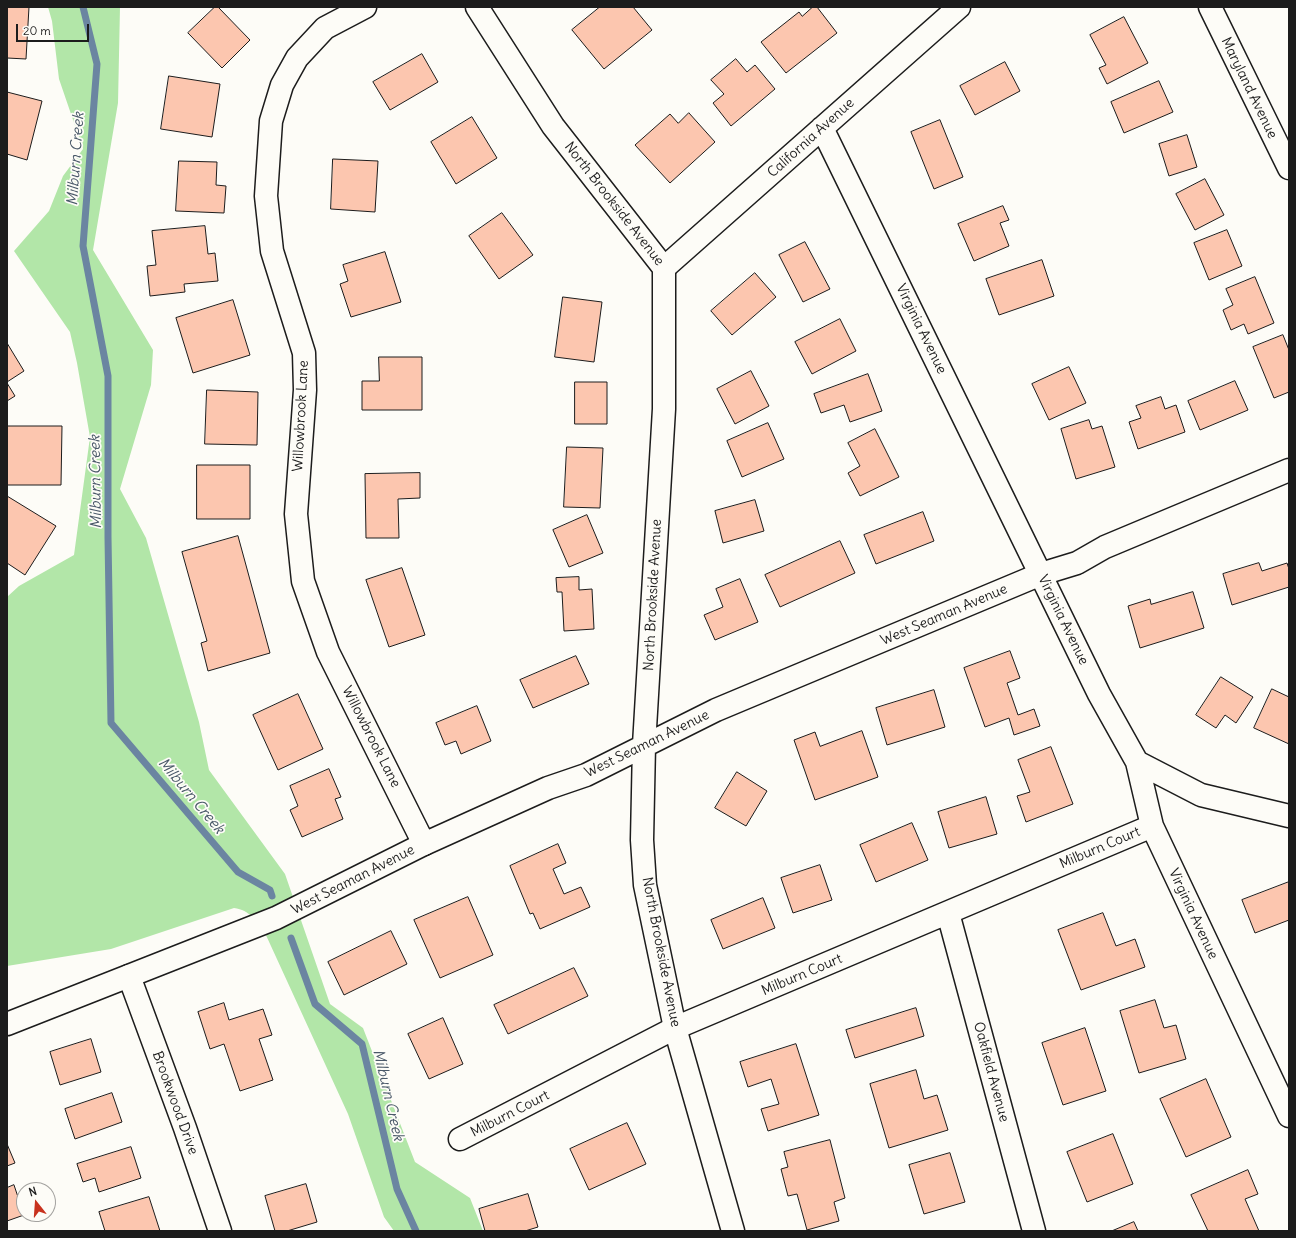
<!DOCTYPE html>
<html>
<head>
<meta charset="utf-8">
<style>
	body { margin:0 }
	#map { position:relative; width:1296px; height:1238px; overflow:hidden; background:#fdfcf7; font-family:Delius,sans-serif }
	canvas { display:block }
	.frame { position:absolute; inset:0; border:8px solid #1c1c1c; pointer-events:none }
	.north { position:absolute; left:16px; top:1182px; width:40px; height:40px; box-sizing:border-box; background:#fdfcf7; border:1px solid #a3a29f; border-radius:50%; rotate:343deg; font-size:11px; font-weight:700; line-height:16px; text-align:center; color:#1c1c1c }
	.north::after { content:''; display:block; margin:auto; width:14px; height:18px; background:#c8321e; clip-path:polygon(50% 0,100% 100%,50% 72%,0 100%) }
	.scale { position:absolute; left:16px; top:24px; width:73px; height:18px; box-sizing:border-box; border:2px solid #1c1c1c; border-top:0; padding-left:5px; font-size:12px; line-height:14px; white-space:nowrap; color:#1c1c1c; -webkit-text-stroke:3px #fdfcf7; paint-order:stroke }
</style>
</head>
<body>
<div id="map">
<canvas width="1296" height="1238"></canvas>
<div class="frame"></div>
<div class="north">N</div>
<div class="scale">20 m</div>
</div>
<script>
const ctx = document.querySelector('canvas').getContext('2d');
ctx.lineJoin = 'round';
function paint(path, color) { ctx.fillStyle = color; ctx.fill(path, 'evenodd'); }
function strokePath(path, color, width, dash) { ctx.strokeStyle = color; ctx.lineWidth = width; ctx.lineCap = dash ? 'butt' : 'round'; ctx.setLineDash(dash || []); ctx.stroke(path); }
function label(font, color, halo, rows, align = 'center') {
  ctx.font = font + ' Delius,sans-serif'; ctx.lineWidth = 3.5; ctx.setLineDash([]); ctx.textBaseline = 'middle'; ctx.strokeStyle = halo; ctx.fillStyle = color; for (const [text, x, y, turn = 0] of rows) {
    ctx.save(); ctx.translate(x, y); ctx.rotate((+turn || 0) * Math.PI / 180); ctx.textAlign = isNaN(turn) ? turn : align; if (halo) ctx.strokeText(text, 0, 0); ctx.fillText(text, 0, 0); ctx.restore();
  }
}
paint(new Path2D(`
	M48,7H120L118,103L93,250L153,350L151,385L120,489L146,538L199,722L209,770L285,874L330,1004L363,1028L415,1162L470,1198L483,1231H394L384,1217L348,1114L265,933C256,921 250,910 234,908L111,949L7,966V597L19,586L74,555L90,437L77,363L70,332L14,251L49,211L63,176L83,149L59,79L52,21Z`), '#b2e6a8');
strokePath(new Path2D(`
	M83,7L97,64L83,246L108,376V537L111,723L238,872L270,890L272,896
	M291,938L315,1004L362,1044L397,1189L416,1231`), '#6b85a1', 7);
const building = new Path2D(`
	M7,7H29L26,59L7,58Z
	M215,7H218L250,40L222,68L188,33Z
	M600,7H633L652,30L604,69L572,30Z
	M813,7H817L837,33L786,73L761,42L799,12L802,16Z
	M1124,17L1148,63L1107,84L1099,68L1106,65L1090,35Z
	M422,54L438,82L390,110L373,82Z
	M736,59L747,72L755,65L775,89L731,126L713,103L724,94L711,80Z
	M1005,62L1020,91L975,115L960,86Z
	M169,76L220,84L212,137L161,129Z
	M1159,81L1173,112L1124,133L1111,102Z
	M7,92L42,101L27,160L7,154Z
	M689,113L715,142L670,183L635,145L670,114L678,123Z
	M472,117L497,158L456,184L431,142Z
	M940,120L963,177L934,189L911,132Z
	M1187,135L1197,167L1169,176L1159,144Z
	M333,159L378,161L375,212L331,209Z
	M179,161L217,162L216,185L226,186L224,213L176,211Z
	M1205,179L1224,215L1195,230L1176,194Z
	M1003,206L1009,220L1000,223L1009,246L974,261L958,224Z
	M502,213L533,255L499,279L469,236Z
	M205,226L208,254L215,253L218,281L184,284L185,292L150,296L147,266L156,265L152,231Z
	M1227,230L1242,266L1209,280L1194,243Z
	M805,242L830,289L803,302L779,255Z
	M385,252L401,302L351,317L340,284L348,281L343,265Z
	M1042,260L1054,296L999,315L986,279Z
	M755,273L776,297L732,335L711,311Z
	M1255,277L1274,323L1248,334L1244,324L1231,330L1223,310L1233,305L1226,289Z
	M563,297L602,302L594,362L555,357Z
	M233,300L250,355L193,373L176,318Z
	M840,319L856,351L812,374L795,342Z
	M1283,335L1289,350V392L1274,398L1253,347Z
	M7,343L24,371L7,382Z
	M379,357H422V410H362V381H379Z
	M1069,367L1086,403L1049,420L1032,384Z
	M751,371L769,406L735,424L717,389Z
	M868,374L882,411L850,422L844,405L821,413L814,394Z
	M1235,381L1248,410L1200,430L1188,401Z
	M575,382H607V424H575Z
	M7,383L15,396L7,401Z
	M207,390L258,392L257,445L205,444Z
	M1161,397L1165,409L1176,405L1185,432L1138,449L1129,422L1141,418L1136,406Z
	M1089,420L1092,429L1102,426L1115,467L1076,479L1061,429Z
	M768,423L784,459L742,477L727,441Z
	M7,426H62L61,485H7Z
	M875,429L899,477L860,496L848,473L860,466L848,443Z
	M567,447L603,448L600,508L564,507Z
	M197,465H250V519H197Z
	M420,473V498L398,499L399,538H366L365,474Z
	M7,496L56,526L25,575L7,563Z
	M755,500L764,531L723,543L715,511Z
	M923,512L934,541L876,564L864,535Z
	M587,515L603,553L569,567L553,530Z
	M238,536L270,653L208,671L201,643L207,641L182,552Z
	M840,541L855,573L780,607L765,575Z
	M1259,563L1262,571L1287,563L1289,569V587L1232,605L1223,574Z
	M402,568L425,635L389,647L366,580Z
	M579,577V590L592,589L594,629L564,631L562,592H557L556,578Z
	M740,579L758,622L715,640L704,615L723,607L716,589Z
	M1193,592L1204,628L1140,648L1128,606L1150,599L1151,604Z
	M1010,651L1020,678L1007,683L1018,715L1034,709L1040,726L1014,735L1009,718L985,727L964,668Z
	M576,656L589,684L533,708L520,680Z
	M1221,677L1253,697L1236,723L1225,715L1216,728L1196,715Z
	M1272,689L1289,697V744L1254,728Z
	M934,690L945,727L887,745L876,708Z
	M298,694L323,749L278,770L253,715Z
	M477,706L491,741L461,754L456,741L445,745L436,723Z
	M862,731L878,777L815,800L794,740L815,732L820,746Z
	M1051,747L1073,804L1026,822L1017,796L1030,792L1018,760Z
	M329,769L341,797L335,799L343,819L302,837L290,810L298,806L290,786Z
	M737,772L767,791L746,826L715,808Z
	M986,797L997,834L949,848L938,812Z
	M912,823L928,860L876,882L860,845Z
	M558,844L566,863L553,869L564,894L581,887L590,907L540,929L533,913L530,914L510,866Z
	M820,865L832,900L793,913L781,878Z
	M1289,882V920L1255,933L1242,900Z
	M468,897L493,955L440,978L414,920Z
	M763,898L775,928L723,949L711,920Z
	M1103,913L1116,946L1135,939L1145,967L1081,990L1058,930Z
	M391,931L407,964L344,995L328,962Z
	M574,968L588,996L508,1034L494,1005Z
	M1155,1000L1164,1028L1176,1025L1186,1059L1139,1073L1120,1011Z
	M224,1003L229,1020L263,1009L272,1035L259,1039L273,1080L240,1091L224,1044L210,1049L198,1012Z
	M916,1008L924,1036L855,1058L846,1030Z
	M443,1018L463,1064L429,1079L408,1034Z
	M1085,1028L1106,1091L1063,1105L1042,1043Z
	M91,1039L101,1072L60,1085L50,1052Z
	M796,1044L819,1115L768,1131L761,1109L779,1104L771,1079L748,1087L740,1062Z
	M916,1070L924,1099L937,1095L948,1130L889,1148L870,1084Z
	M1206,1079L1231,1137L1186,1157L1160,1099Z
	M112,1093L122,1122L75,1139L65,1109Z
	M627,1123L646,1164L589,1190L570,1149Z
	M1113,1134L1133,1184L1087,1202L1067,1152Z
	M830,1140L845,1198L834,1202L839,1221L807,1230L797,1194L788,1196L781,1169L788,1167L784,1152Z
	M7,1144L15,1163L7,1166Z
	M131,1147L141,1178L99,1192L95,1178L83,1182L77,1164Z
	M950,1153L965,1202L924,1214L909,1165Z
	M1248,1170L1258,1194L1245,1199L1259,1231H1208L1191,1195Z
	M306,1184L317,1222L287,1231H275L265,1196Z
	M14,1185L24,1215L7,1221V1188Z
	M528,1194L538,1227L525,1231H485L479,1209Z
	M149,1197L160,1231H105L99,1212Z
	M1134,1222L1138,1231H1112Z`);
paint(building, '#fcc6af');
strokePath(building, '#1c1c1c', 1);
const minor = new Path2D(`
	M365,7L325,28L297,58L282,85L271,121L266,196L272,251L304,353L305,390L296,514L303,581L328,652L424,844
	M1210,7L1289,168
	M822,128L1099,694L1137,762L1152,826L1289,1116
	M664,268L959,7
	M1137,762L1201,795L1289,816
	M948,913L1034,1231
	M129,976L185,1128L220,1231
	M460,1139L675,1028L1152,826`);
const secondary = new Path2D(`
	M477,7L553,126L664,268V409L644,745L642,840L645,885L675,1028L733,1231
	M7,1024L276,918L424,844L548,788L586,775L716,710L1041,574L1077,563L1105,547L1289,470`);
strokePath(minor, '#1c1c1c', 25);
strokePath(secondary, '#1c1c1c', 25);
strokePath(minor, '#fdfcf7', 22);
strokePath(secondary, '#fdfcf7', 22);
label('14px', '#1c1c1c', '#fdfcf7', [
	["Maryland Avenue",1249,88,64],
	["California Avenue",811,138,-42],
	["North Brookside Avenue",614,204,52],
	["Virginia Avenue",921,329,64],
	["Willowbrook Lane",301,416,-87],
	["North Brookside Avenue",653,595,-87],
	["West Seaman Avenue",944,615,-23],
	["Virginia Avenue",1063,620,64],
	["Willowbrook Lane",371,737,63],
	["West Seaman Avenue",647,744,-26],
	["Milburn Court",1100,848,-23],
	["West Seaman Avenue",353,880,-27],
	["Virginia Avenue",1193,914,65],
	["North Brookside Avenue",661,952,79],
	["Milburn Court",802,975,-23],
	["Oakfield Avenue",991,1072,75],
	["Brookwood Drive",175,1103,70],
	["Milburn Court",510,1114,-27]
]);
label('italic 15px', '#4a5969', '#fdfcf7', [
	["Milburn Creek",76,159,-86],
	["Milburn Creek",96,482,-91],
	["Milburn Creek",191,796,50],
	["Milburn Creek",388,1095,77]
]);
</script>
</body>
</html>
